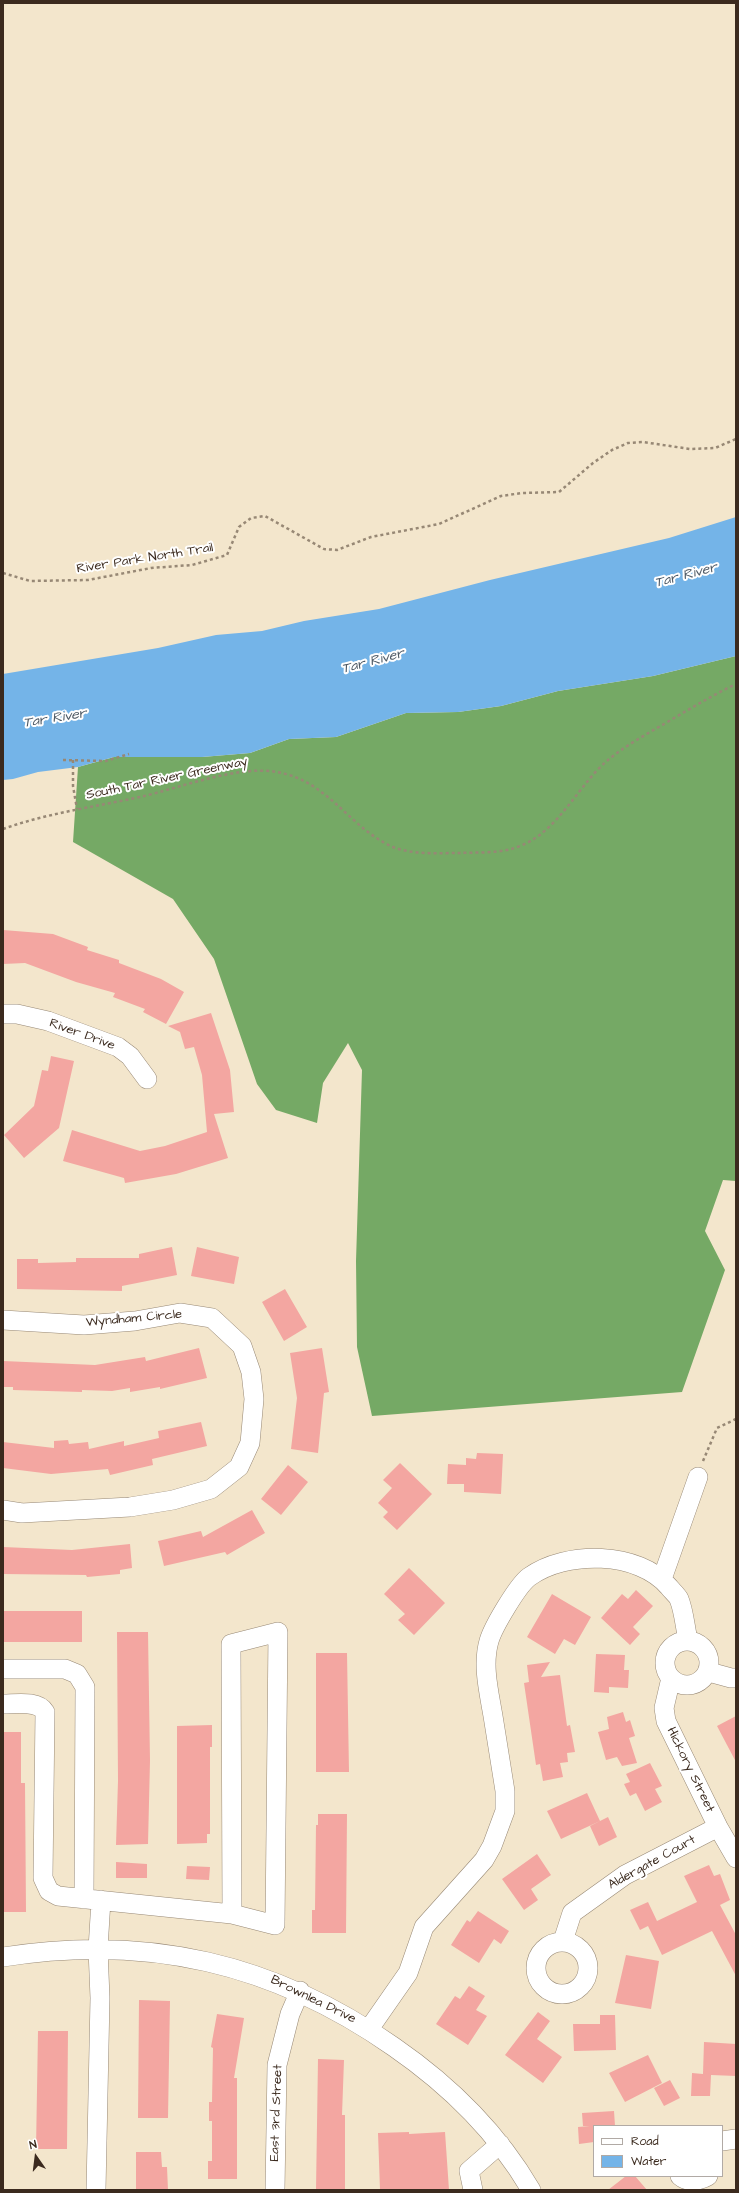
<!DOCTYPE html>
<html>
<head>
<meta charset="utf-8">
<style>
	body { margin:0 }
	#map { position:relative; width:739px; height:2193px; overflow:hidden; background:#f3e6cc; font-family:"Architects Daughter",sans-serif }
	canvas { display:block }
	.frame { position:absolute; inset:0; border:4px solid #3b2a1e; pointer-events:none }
	.legend { position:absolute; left:593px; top:2125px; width:130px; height:52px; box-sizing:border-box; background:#fff; border:1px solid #b1aaa5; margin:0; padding:5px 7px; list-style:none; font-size:12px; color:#3b2a1e }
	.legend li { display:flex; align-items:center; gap:8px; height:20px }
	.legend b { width:20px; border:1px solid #b1aaa5 }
	.north { position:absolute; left:16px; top:2137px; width:40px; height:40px; -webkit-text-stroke:3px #fff; paint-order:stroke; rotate:346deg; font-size:11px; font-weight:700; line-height:16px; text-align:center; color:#3b2a1e }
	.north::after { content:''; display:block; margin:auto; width:14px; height:18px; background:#3b2a1e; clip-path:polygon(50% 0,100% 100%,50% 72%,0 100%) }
</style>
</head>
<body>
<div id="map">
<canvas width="739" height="2193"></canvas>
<div class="frame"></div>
<ul class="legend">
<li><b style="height:5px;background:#fff"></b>Road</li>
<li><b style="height:11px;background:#74b4e8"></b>Water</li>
</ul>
<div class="north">N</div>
</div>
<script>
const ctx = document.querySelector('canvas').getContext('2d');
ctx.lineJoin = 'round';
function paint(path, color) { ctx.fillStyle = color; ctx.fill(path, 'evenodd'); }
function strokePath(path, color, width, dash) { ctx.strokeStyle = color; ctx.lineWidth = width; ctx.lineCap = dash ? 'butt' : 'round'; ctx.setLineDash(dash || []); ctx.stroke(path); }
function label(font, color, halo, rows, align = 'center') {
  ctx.font = font + ' "Architects Daughter",sans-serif'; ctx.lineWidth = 4; ctx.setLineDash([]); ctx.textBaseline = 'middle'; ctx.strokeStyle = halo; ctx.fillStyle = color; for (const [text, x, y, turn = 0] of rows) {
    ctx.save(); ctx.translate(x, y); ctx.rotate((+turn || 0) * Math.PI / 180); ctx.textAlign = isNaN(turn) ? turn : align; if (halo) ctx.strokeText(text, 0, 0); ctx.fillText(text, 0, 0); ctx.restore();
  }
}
paint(new Path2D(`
	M736,656V1181L723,1180L705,1231L725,1270L682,1392L372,1416L357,1347L356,1261L362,1070L348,1043L323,1083L317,1123L276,1110L257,1084L214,959L173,899L73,842L78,767L114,757H202L250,753L289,739L336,737L406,713L458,712L501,706L558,691L653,676Z`), '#75a965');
paint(new Path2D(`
	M736,517V656L653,676L558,691L501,706L458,712L406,713L336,737L289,739L250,753L202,757H114L78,767L38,772L13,779L3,780V674L158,648L216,635L262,631L304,621L379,609L490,580L669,538Z`), '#74b4e8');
paint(new Path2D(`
	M3,930L53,934L88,947L87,950L119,960V963L161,979L184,992L166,1024L143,1012L145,1009L113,997L115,993L76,982L25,963L3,964Z
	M211,1013L230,1070L234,1112L214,1114L228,1158L176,1174L125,1183L124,1178L63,1161L72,1130L140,1151L165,1146L207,1132L202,1075L194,1047L185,1049L180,1032L168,1026Z
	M51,1056L74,1061L59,1128L24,1158L4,1135L34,1106L42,1070L48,1071Z
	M172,1247L177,1275L122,1286V1291L17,1289V1259H38V1263L76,1262V1258H139V1254Z
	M197,1247L239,1257L234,1284L191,1276Z
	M285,1289L307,1327L284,1341L262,1302Z
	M199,1348L207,1378L160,1389V1387L130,1392V1388L112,1391L82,1390V1392L13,1390V1387H3V1361L95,1365L145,1357L146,1361Z
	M322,1348L329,1392L324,1393L318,1453L291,1449L297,1398L290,1353Z
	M201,1422L207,1446L152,1459L153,1465L110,1475L108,1469L51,1474L3,1468V1442L54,1448V1441L68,1440L69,1444L88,1442L89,1449L124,1441V1446L159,1438L158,1431Z
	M477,1453L503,1454L501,1494L464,1492V1484H447L448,1464L466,1465V1458L476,1459Z
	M400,1463L432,1494L397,1530L383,1517L388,1512L378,1503L392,1488L383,1480Z
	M288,1465L308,1482L281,1515L261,1499Z
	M252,1510L265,1533L227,1555L225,1552L164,1566L158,1541L201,1531L203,1537Z
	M130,1544L132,1568L120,1570V1574L87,1577L86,1575L3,1574V1547L72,1550Z
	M409,1568L445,1603L414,1635L398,1620L405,1614L384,1594Z
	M636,1590L653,1606L633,1627L640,1634L630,1645L601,1618L622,1594L628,1599Z
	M552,1594L591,1617L575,1645L564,1639L555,1654L527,1637Z
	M3,1611H82V1642H3Z
	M117,1632H148L150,1761L148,1844L116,1845L118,1781Z
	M316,1653H347L349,1772H316Z
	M596,1654L625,1655L624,1670H629L628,1688L609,1687V1693L594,1692Z
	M550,1662L541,1677L560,1675L567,1726L570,1725L575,1752L567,1753L568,1762L560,1763L563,1777L543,1781L540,1764L536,1765L524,1683L529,1682L527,1665Z
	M623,1712L626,1722L630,1720L635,1736L629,1738L637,1763L622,1766L617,1757L606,1760L598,1732L609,1729L607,1717Z
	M736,1716V1762L717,1726Z
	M212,1725V1747H210V1834H207V1843L177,1844V1726Z
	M3,1732H21V1783H25L26,1912H3Z
	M650,1763L662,1786L655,1789L662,1802L645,1811L636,1793L630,1796L624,1784L630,1782L626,1774Z
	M587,1793L600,1821L561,1839L547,1811Z
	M318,1814H347L346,1933H312V1910H315L316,1825H318Z
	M608,1817L617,1837L599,1846L590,1826Z
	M537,1854L551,1875L531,1889L538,1900L524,1910L502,1879Z
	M116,1862L147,1864V1878H116Z
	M709,1865L714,1876L720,1874L730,1900L720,1905L736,1935V1976L712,1931L662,1955L648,1926L640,1930L630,1910L648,1902L657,1921L697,1902L684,1876Z
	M187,1866L210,1867L209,1880L186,1879Z
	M478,1911L509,1931L501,1944L494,1939L479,1963L451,1945L467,1920L470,1922Z
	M626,1955L659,1961L651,2009L615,2003Z
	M469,1986L485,1996L476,2010L487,2016L468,2045L436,2024L455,1996L460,1999Z
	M139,2000L170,2001L168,2118H138Z
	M538,2012L550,2021L537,2039L562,2057L543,2083L505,2055Z
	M217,2014L244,2018L234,2078H237V2179H208V2161H212V2121H209V2102H212L213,2048L211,2047Z
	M600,2015H615L616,2050L574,2051L573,2024H600Z
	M38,2031H68L67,2149H36Z
	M704,2042L736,2044V2076L711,2075L710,2096H691L692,2073L703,2074Z
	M648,2055L662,2083L625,2102L609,2073Z
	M318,2059L344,2060L342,2115H345V2190H316Z
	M670,2080L680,2098L664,2106L654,2088Z
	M614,2111L615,2126H594V2142L579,2144L578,2127L590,2126H583L582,2113Z
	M409,2132V2134L445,2132L449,2190H380L378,2133Z
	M136,2152H161L162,2167H167L168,2190H136Z
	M626,2176H635L647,2190H608Z`), '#f3a6a1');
const minor = new Path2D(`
	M3,1014H17L48,1021L118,1047L130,1056L147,1079
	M3,1320L84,1325L135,1321L180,1313L212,1318L242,1346L251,1372L254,1399L250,1443L239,1467L211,1489L173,1500L130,1507L22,1513L3,1510
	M662,1579L698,1477
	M665 1663a22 22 0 1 1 44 0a22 22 0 1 1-44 0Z
	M3,1669H65L77,1674L85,1687L84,1899
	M709,1672L731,1678H736
	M671,1678L664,1708L666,1721L718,1827L736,1858
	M3,1704C16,1704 38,1700 45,1712L43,1878L49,1891L58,1896L232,1914L275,1925L278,1632L231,1644L232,1914
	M563,1941L572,1913L625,1875L718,1827
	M536 1968a26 26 0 1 1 52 0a26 26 0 1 1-52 0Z
	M3,1957C147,1934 274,1963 394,2047C449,2085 497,2132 531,2190
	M369,2029L408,1973L424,1927L484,1860L492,1846L505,1811V1791C501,1766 497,1741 493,1716C489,1692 482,1665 489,1641C493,1627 518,1585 529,1577C566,1550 639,1551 669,1587C672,1591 677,1595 679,1599C684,1611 685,1627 688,1640
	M722,2141L736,2139
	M680,2176C688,2183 699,2181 708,2176
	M96,2190L100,1998L98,1949L101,1900
	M275,2190L277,2065L290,2014L300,1991
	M473,2190L469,2171L500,2144`);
strokePath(minor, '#978875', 20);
strokePath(new Path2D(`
	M3,573L30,581L88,580L151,568L192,565L227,555L239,527L251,518L265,516L324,549L337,550L371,537L439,524L501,496L522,493L559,492L593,463L612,450L628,443L643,442L690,449L715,448L736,439
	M63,760L106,761L129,754
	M73,760V786L77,809
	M3,829C48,813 94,807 140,797C180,788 237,765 277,772C329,781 349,828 393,847C413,855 439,853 459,853C479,852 501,854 520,846C559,831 578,785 608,760C625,746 645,735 664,724C688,710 711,696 736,684
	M703,1461L717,1428L736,1419`), '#978875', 2.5, [3, 3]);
strokePath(minor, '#fff', 19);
label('13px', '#3b2a1e', '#fff', [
	["River Park North Trail",145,559,-9],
	["South Tar River Greenway",167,779,-12],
	["River Drive",82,1035,20],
	["Wyndham Circle",134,1319,-5],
	["Hickory Street",690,1770,64],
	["Aldergate Court",652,1863,-29],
	["Brownlea Drive",313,2000,26],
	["East 3rd Street",277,2113,-88]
]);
label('italic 14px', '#4f5a65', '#fff', [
	["Tar River",686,576,-15],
	["Tar River",373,662,-15],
	["Tar River",55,719,-9]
]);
</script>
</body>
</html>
